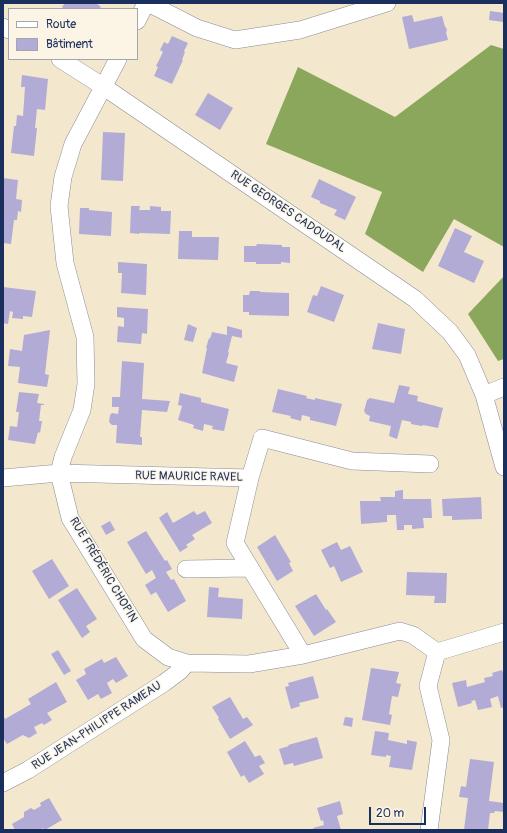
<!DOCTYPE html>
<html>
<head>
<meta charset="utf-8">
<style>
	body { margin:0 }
	#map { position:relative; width:507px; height:833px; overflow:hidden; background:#f3e8ce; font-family:Pangolin,sans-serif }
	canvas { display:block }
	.frame { position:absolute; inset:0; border:4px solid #1b2f5e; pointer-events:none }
	.legend { position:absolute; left:8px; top:8px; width:130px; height:52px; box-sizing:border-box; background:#fcf5e5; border:1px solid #a2a6af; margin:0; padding:5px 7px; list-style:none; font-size:12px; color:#1b2f5e }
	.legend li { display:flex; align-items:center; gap:8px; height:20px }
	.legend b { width:20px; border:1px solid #a2a6af }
	.scale { position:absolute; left:369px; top:807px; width:57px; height:18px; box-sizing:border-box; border:2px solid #1b2f5e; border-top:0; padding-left:5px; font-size:12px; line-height:14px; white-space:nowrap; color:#1b2f5e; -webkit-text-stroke:3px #fcf5e5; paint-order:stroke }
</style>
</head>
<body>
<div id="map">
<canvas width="507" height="833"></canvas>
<div class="frame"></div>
<ul class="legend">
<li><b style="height:5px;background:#fff"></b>Route</li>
<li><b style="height:11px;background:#b2abd5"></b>Bâtiment</li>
</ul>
<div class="scale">20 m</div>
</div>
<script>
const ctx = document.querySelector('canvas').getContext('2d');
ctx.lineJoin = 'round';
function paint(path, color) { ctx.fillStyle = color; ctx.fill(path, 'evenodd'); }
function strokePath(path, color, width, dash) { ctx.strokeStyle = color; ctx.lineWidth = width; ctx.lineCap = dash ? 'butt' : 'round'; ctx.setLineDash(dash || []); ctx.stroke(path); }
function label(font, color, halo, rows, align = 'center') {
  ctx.font = font + ' Pangolin,sans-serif'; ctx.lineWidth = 3; ctx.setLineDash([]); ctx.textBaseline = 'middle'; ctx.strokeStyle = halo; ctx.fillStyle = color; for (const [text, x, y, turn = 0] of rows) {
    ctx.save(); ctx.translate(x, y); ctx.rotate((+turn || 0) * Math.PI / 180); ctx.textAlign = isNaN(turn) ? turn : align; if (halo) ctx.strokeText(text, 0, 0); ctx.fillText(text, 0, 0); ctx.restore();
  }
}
paint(new Path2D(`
	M491,45L504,49V247L454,219L423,272L365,234L382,192L266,144L298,67L395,117Z
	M504,276V359L498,361L468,314Z`), '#8aa75b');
paint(new Path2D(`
	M65,3H96L101,7L99,9H65L62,7Z
	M490,11L504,13L503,22L489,20Z
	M412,15L414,22L442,16L445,27H446L447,31L446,32L448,40L409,49L402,17Z
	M172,36L188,43L184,51L185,52L182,60H183L172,84L154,76L158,67L156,66L163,52L160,50L164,42L168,44Z
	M22,75L48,79L45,110L37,109L35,128H37L34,156L11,153L14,126H16L17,115L23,116L25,87H21Z
	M208,93L233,108L220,130L195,115Z
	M103,132L125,133L123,181L101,180Z
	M3,178L18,180L16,199L22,200L21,212L18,211L17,220H14L11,244L3,243Z
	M319,179L356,197L345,220L334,215L337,210L320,203V201L311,197Z
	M131,206H140L139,210H150V206L161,207V211H171L170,234L139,233V234L130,233Z
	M80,208H89V210L112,212L111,236L79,234Z
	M455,228L472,236L464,252L484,261L474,283L438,266Z
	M179,231H192V237H219L218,260L178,259Z
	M257,244L282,245V247H290V263L281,262V264H256V262H244V246H256Z
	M118,262L147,264L146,295L121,293L122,273H118Z
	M321,286L344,295L334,322L307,312L313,295L317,296Z
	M3,287L36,291L32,317L23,316V319L12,318L13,312L10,311L8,324L3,323Z
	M250,291H260V292L289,293V316L249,315V312H243V295H249Z
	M117,307L148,309L147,334L142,333L141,344L117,342L118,326L124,327V318L117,317Z
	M378,323L405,329L401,354L372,349Z
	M188,324L197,328L193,342L184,340Z
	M227,326L242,330V338L232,336L228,352L229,353L226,363L238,366L234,382L202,373L207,348H206L209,338L210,339L212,332L227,335Z
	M50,330L45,374L49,375L47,387L18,383L20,367L8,366L10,349L22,351L24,335Z
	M122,361L144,363L142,399L170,401L167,412L142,410L140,437H142V445L116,443L117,425H112L109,422L110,415L112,413L118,414L119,407H112V397H120Z
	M399,385L410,387L408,394L418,396L417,401L443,408L438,428L423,425L422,426L411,424V422L402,420L397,439L389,436L391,426L369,421L370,416L366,414L364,411L367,400L370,398L394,403Z
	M278,389L307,396L306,398L315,400V398L342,404L336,426L310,420V417L302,415L301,421L290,418L291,416L272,412Z
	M19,392L39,394L37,403L44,404V405H41L39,421H42L40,433L38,432L35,444L8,440L10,426L17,427L19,412H16Z
	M180,393L201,398V402L229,409L224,431L212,429L213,426L204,424L203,431L193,428L194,425L178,420L182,406L178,405Z
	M403,490V499H431L432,518H423L424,528L412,529V525H404V530H397L396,515H387V522L361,524L360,501H381L380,497H395V491Z
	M481,497L482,519L452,520V516H443L442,499Z
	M194,511L197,515L205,511L212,523L192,535L195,539L186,545L188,547L180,552L159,518L167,512L173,523Z
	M110,521L115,530L106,535L101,526Z
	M146,531L165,561L167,560L172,569L166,572L171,580L174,579L186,601L168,612L156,592L151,595L145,585L156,578L152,570L146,574L127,542Z
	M275,535L291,562L289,563L293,571L277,581L257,547Z
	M337,542L341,550L350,546L363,572L341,582L334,566L330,568L321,550Z
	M52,559L69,586L49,599L32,571Z
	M407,572L447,573L446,603H434L435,596L406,595Z
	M209,587L219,588L218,597L243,599L242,619L207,617Z
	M77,588L97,619L86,626L90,632L82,638L58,600Z
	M316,594L326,610L327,609L336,622L314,636L295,606Z
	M58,650L71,671L64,675L51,654Z
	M116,657L128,676L116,683L113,679L107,683L112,693L101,699L98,694L88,700L76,680L86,674L84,669L102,659L104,663Z
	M371,668L399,672L396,683L401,684L398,697L392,696L389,714L392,715L390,725L362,720Z
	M502,670L503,673H504V707L501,708L498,696L490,699L492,707L478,710L475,700L471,701L472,703L458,707L452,683L466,680L467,687L485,682L484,678L493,676L492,673Z
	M313,676L319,698L299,703L300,706L291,709L285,687L289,686L288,683Z
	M56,682L67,702L47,713L52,720L44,725L42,723L34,727L37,733L29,738L23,735L7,744L3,738V715L5,719L31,704L28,699Z
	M230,697L243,719L247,717L253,725L230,739L218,719L219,718L212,707Z
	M345,717L353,718L352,727L343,725Z
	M375,731L389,733L388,740L407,744V740L417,742L412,770L389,767L391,756L386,755V757L371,755Z
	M317,737L323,758L294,766L293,763L284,765L279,749L289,746L288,745Z
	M245,741L255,757L260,755L265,763L259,766L264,774L249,783L244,775L241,777L227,752Z
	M470,759L494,762L489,801L504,803V812L495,811L494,813H490L488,830H464L468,798L459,797L461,786L466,787Z
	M49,798L62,820L45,830L43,828L40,830H15L12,824L24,817V812L31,808L34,810L41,806L40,803Z
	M340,801L343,814L337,816L341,830H314L313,828L324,825L323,820L321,821L317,808Z`), '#b2abd5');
const minor = new Path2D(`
	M148,3L197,28L235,40L300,30L387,3
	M137,21L146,3
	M3,27L9,30
	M60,59L104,87L415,299L450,332L467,355L484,395L504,467
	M118,59L73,144L63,177L59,206L65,263L85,337L86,384L82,410L63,457L59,473L70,518L144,639L168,657L187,663L249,664L303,655L400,631L413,635L437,652
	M484,395L504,387
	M3,478L59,473L250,478L262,438L352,461L430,464
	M250,478L235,543L303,655
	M186,569L250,568
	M3,783L28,770L164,683L180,671L187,663
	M429,830L441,740L428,686L437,652L504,632`);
strokePath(minor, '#878c96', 18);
strokePath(minor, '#fff', 17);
label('12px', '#1b2f5e', '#fcf5e5', [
	["RUE GEORGES CADOUDAL",288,212,34],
	["RUE MAURICE RAVEL",189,477,1],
	["RUE FRÉDÉRIC CHOPIN",103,570,59],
	["RUE JEAN-PHILIPPE RAMEAU",97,726,-33]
]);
</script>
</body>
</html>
